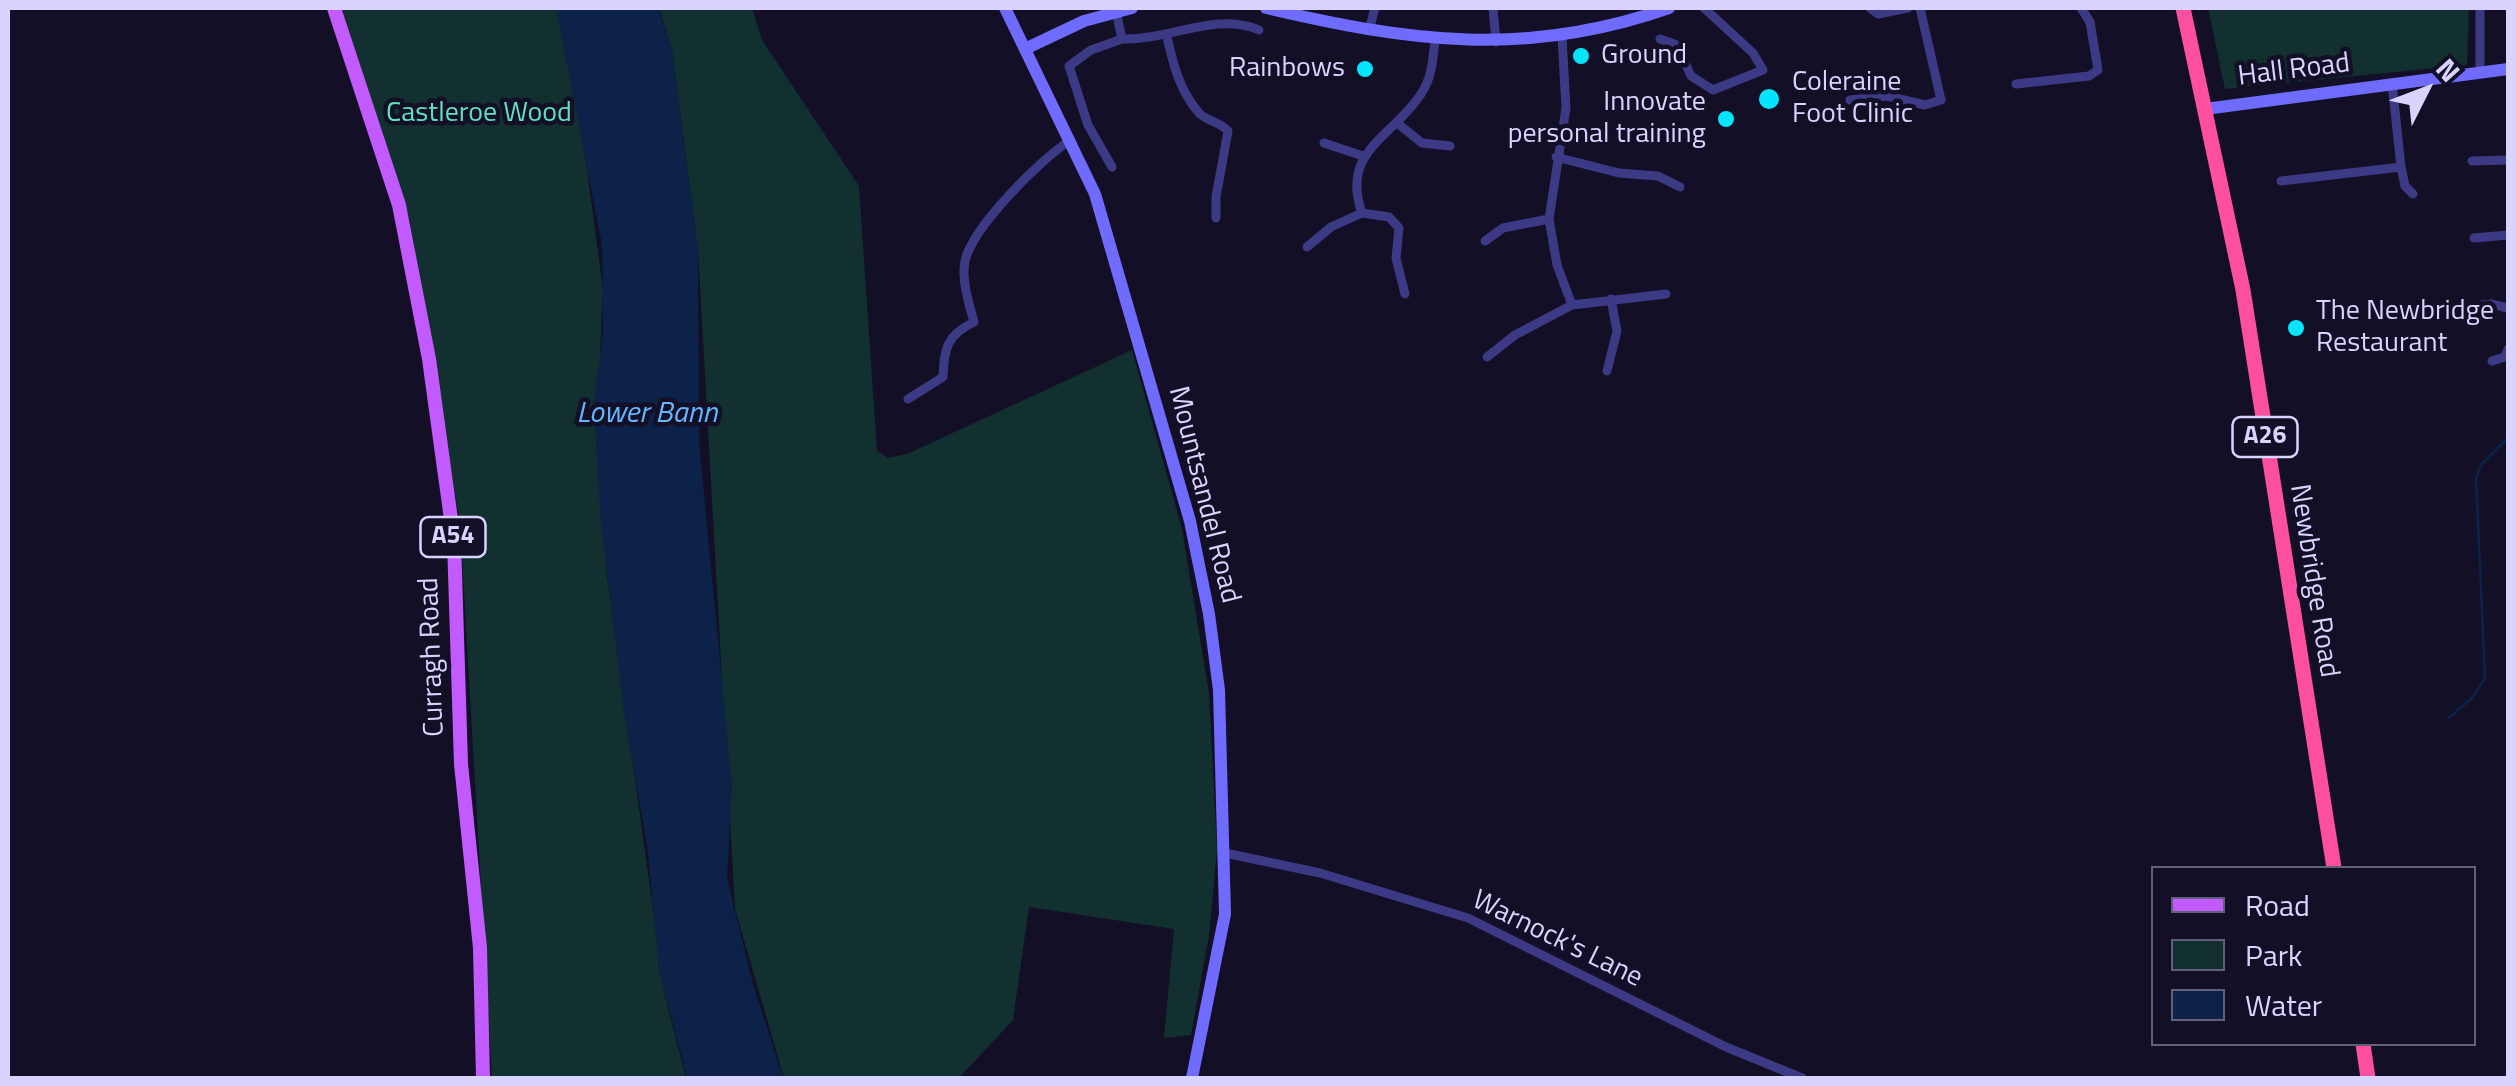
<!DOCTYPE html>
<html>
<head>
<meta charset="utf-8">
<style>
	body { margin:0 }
	#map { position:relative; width:2516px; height:1086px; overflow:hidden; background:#130f26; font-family:"Titillium Web",sans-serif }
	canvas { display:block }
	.frame { position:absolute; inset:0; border:10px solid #d9d4ff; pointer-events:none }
	.legend { position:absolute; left:2151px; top:866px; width:325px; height:180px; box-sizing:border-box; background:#130f26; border:2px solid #625e7d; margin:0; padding:12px 18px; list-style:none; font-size:30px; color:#d9d4ff }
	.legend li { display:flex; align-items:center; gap:20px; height:50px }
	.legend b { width:50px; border:2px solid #625e7d }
	.north { position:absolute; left:2376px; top:40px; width:100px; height:100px; -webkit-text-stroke:8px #130f26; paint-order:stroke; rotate:48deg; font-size:28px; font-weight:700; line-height:40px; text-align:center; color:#d9d4ff }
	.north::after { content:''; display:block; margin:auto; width:35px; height:45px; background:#d9d4ff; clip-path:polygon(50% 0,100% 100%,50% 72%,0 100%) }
</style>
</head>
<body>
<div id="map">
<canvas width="2516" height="1086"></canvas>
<div class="frame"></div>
<ul class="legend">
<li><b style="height:12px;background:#c25bff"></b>Road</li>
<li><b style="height:28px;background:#12302f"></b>Park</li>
<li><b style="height:28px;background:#0c2248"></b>Water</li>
</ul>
<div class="north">N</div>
</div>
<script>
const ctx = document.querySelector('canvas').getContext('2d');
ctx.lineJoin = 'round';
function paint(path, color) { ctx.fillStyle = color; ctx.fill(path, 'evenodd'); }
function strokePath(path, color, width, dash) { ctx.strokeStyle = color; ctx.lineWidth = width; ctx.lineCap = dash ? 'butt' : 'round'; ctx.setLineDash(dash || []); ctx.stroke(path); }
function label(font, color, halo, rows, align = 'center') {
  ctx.font = font + ' "Titillium Web",sans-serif'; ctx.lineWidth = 9; ctx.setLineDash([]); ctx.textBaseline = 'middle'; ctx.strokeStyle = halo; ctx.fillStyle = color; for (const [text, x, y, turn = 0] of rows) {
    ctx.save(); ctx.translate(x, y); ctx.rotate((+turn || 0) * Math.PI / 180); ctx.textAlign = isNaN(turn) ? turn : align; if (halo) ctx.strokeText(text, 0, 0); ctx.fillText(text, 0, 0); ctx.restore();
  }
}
paint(new Path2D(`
	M342,8H556L559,17L586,162L603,290L596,442L607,576L665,996L686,1078H492L460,523L410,221Z
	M659,8H752L762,40L859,186L877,451L888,458L907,454L1132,350L1182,529L1209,693L1217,851L1209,935L1191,1035L1164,1038L1174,929L1029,907L1013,1020L959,1078H784L735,909L698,251L672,50Z
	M2208,8H2469L2467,65L2225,89Z`), '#12302f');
paint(new Path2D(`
	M556,8H658L672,50L698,251L699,442L732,786L727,879L753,984L783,1078H687L659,971L648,852L624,713L600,515L594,401L603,332L602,245Z`), '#0c2248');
strokePath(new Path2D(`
	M2449,718L2473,697L2485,678L2476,478L2481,465L2508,438`), '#0c2248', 2.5);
strokePath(new Path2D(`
	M1493,8L1496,42
	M1870,8L1878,14L1908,8
	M2480,8V72
	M1369,30L1375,8
	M1167,37C1173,64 1180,92 1200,114C1209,122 1220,122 1228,131L1216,197V218
	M1122,39C1167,41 1217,11 1259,30
	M1660,39L1677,45L1691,76L1713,90L1763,70L1753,53L1704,8
	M2016,84L2089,76L2098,70L2090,22L2081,8
	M1850,100L1887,96L1925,105L1941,100L1920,8
	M1397,123L1422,143L1450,146
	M1324,143L1363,156
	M1556,157L1619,173L1658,176L1680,187
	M2472,161L2508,160
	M1112,167L1088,125L1069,66L1091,50L1122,39L1116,11
	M2401,167L2405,186L2413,194
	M2281,181L2401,167L2392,83
	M1362,213L1389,217L1399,228L1396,258L1405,294
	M2474,238L2508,235
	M1485,241L1503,228L1549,219
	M1307,247L1331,227L1362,213C1340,151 1392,138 1421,94C1432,78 1433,59 1435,40
	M1572,305L1666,294
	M2455,308L2491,304L2508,308
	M1487,357L1515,335L1572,305L1557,265L1549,219L1566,108L1562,37
	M2492,361L2505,357L2508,349
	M1607,371L1617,331L1611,299
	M908,399L943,377C944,348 947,335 974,322C969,304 961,279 965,261C972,228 1041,158 1071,140
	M1225,853L1320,873L1468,918L1726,1047L1802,1078`), '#3d3a85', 9);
strokePath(new Path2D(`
	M1005,8L1095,194L1190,521L1209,614L1219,690L1225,914L1192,1078
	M1266,8C1410,42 1526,58 1669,8
	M1027,48L1084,21L1132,8
	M2205,109L2508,69`), '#6f6bff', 12);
strokePath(new Path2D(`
	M334,8L399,205L429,359L454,541L461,764L480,948L483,1078`), '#c25bff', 14);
strokePath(new Path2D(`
	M2183,8L2243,290L2334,868
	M2363,1044L2368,1078`), '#ff4fa3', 15);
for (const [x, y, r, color] of [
	[1581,56,10,"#00e5ff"],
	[1365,69,10,"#00e5ff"],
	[1769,99,12,"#00e5ff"],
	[1726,119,10,"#00e5ff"],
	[2296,328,10,"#00e5ff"]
]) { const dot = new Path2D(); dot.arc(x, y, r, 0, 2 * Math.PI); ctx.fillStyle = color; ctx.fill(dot); strokePath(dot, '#130f26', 4); }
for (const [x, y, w] of [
	[2265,437,65],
	[453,537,65]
]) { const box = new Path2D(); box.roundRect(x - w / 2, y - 20, w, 40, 8); ctx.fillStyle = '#130f26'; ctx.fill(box); strokePath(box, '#d9d4ff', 2.5); }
label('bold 25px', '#d9d4ff', null, [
	["A26",2265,437],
	["A54",453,537]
]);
label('28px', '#d9d4ff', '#130f26', [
	["Ground",1601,56],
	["Rainbows",1345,69,"right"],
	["Coleraine",1792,83],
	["Foot Clinic",1792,115],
	["Innovate",1706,103,"right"],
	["personal training",1706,135,"right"],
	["The Newbridge",2316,312],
	["Restaurant",2316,344]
], 'left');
label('28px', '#d9d4ff', '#130f26', [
	["Hall Road",2294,71,-7],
	["Mountsandel Road",1203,495,76],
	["Newbridge Road",2313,581,81],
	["Curragh Road",433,657,-92],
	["Warnock's Lane",1557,940,26]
]);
label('28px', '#5fe0c0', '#130f26', [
	["Castleroe Wood",479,114]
]);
label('italic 30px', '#62b6ff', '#130f26', [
	["Lower Bann",647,415]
]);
</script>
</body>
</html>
